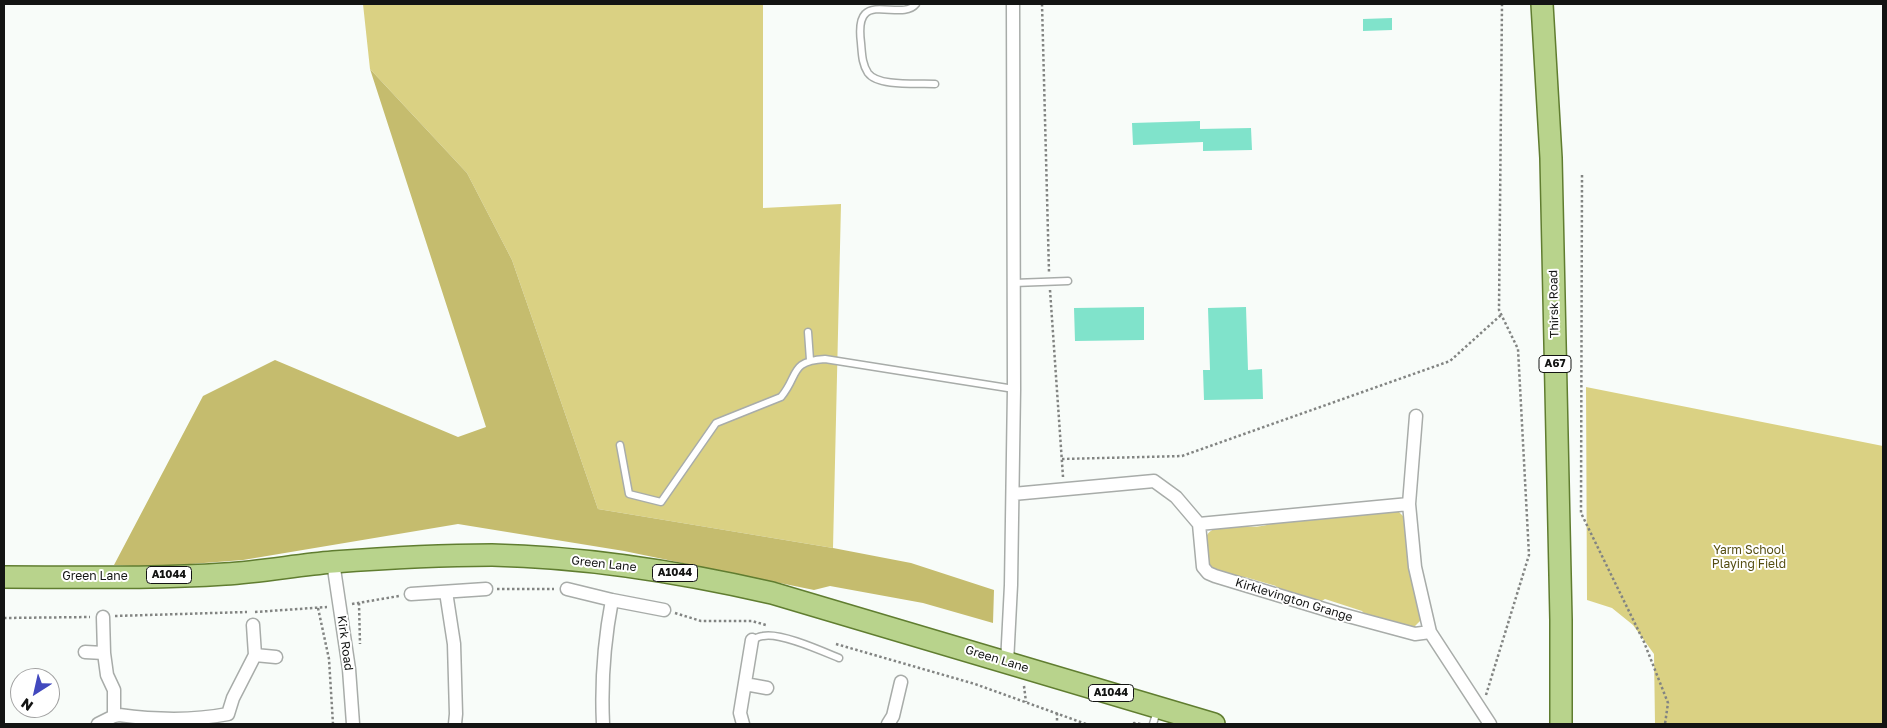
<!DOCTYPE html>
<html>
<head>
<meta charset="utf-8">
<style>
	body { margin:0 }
	#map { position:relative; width:1887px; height:728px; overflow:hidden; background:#f8fcf9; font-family:"Golos Text",sans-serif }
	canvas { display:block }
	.frame { position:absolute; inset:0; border:5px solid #131413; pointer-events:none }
	.north { position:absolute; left:10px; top:668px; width:50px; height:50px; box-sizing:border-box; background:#fff; border:1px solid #a1a1a1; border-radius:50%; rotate:215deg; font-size:14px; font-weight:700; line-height:20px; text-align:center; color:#131413 }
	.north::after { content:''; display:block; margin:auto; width:18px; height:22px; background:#4249be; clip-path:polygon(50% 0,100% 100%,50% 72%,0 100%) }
</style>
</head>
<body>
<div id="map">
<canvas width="1887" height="728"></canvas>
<div class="frame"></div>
<div class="north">N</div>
</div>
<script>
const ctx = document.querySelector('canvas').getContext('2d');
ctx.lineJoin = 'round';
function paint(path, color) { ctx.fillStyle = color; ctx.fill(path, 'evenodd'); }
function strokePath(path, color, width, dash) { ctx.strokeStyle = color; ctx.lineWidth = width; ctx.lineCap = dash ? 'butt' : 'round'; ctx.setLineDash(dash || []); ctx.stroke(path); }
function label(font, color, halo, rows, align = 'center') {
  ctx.font = font + ' "Golos Text",sans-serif'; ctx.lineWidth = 4; ctx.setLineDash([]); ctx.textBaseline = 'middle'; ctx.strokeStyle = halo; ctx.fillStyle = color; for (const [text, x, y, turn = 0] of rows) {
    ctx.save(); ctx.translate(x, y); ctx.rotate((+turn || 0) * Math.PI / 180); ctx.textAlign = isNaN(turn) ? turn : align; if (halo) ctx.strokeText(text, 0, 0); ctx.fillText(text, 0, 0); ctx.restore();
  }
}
paint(new Path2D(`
	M363,4H763V208L841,204L833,548L598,509L512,260L467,173L370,69Z
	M1586,387L1883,446V724H1655L1654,654L1633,625L1612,608L1587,600Z
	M1398,511L1404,517L1420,614V621L1414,627L1404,626L1366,616L1362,611L1325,599L1320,602L1278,591L1276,586L1245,577L1240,579L1212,568L1209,564L1206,537C1212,525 1227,526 1239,524C1248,529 1269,527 1278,520Z`), '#dad183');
paint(new Path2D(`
	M370,69L467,173L512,260L598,509L833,548L911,563L994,590L993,623L923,603L830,586L814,590L624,551L458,524L243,560L152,567L114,565L203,396L275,360L458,437L486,427Z`), '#c5bc6e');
paint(new Path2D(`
	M1392,18V30L1363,31V19Z
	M1200,121V129L1251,128L1252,150L1203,151V142L1133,145L1132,123Z
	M1144,307V340L1075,341L1074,308Z
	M1246,307L1248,370L1262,369L1263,399L1204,400L1203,370H1210L1208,308Z`), '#80e3cb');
const service = new Path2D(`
	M916,4C905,18 876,2 865,14C859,20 860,35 861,43C862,54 862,64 868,73C878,87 918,83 935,84
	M1014,283L1068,281
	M808,332L810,360
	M620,445L629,494L661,502L716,423L781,397C799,376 789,361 825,359L1014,389
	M752,640C755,639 759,636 763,636C780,632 822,651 839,658
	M1153,724L1157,711`);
const minor = new Path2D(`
	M1013,494L1154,481L1176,497L1199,524L1203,567L1208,573L1215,576L1337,613L1415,634L1430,632L1415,567L1409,504L1199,524
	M1409,504L1416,416
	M333,562L349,669L353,724
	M567,589L612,600
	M446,592L454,644L456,714L455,724
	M411,594L486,589
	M103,617L104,653L107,675L114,690V716
	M1430,632L1490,724
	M85,652L104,653
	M255,655L276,657
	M1007,663L1011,585L1014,389L1013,4
	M745,684L767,688
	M98,724L114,716L119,715C156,720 192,721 228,714L233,698L255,655L253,625
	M603,724C601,682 604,642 612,600L664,610
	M743,724L740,713L752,640
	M888,724L893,716L901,682`);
const primary = new Path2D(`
	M1542,4L1551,158L1561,620V724
	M4,577C77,577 152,579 225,574C261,572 297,565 333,562C386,558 439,555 492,555C587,557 680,572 772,593L1214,724`);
strokePath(service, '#a8aca9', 9);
strokePath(minor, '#a8aca9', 15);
strokePath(primary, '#607d30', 24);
strokePath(new Path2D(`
	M1042,4L1049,272
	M1582,175L1581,513L1644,642L1668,703L1665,724
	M1050,290L1063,477
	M1062,459L1182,456L1450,361L1501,315
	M497,589H554
	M359,603L360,644
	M352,604L399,596
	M318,608L329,659L333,724
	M255,612L327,607
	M675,613L701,621H752L766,625
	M115,616L247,612
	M4,618L90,617
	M836,644L975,684L1086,724
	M1024,686L1026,702
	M1486,695L1529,555L1518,349L1499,310L1502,4
	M1057,713V724
	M1134,724V723L1141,724`), '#828482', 2.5, [2.5, 2.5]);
strokePath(service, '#fff', 6);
strokePath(minor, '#fff', 12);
strokePath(primary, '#b8d38c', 21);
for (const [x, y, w] of [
	[1555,364,32],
	[675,573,45],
	[169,575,45],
	[1111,693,45]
]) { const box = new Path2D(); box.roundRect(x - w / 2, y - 8.5, w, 17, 4); ctx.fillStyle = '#fff'; ctx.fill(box); strokePath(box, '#131413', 1); }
label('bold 11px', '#131413', null, [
	["A67",1555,364],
	["A1044",675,573],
	["A1044",169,575],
	["A1044",1111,693]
]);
label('12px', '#131413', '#fff', [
	["Thirsk Road",1554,304,-91],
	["Green Lane",604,564,6],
	["Green Lane",95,576],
	["Kirklevington Grange",1294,600,17],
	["Kirk Road",345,643,82],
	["Green Lane",997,659,17]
]);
label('12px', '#554e12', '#fff', [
	["Yarm School",1749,550],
	["Playing Field",1749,564]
]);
</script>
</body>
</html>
